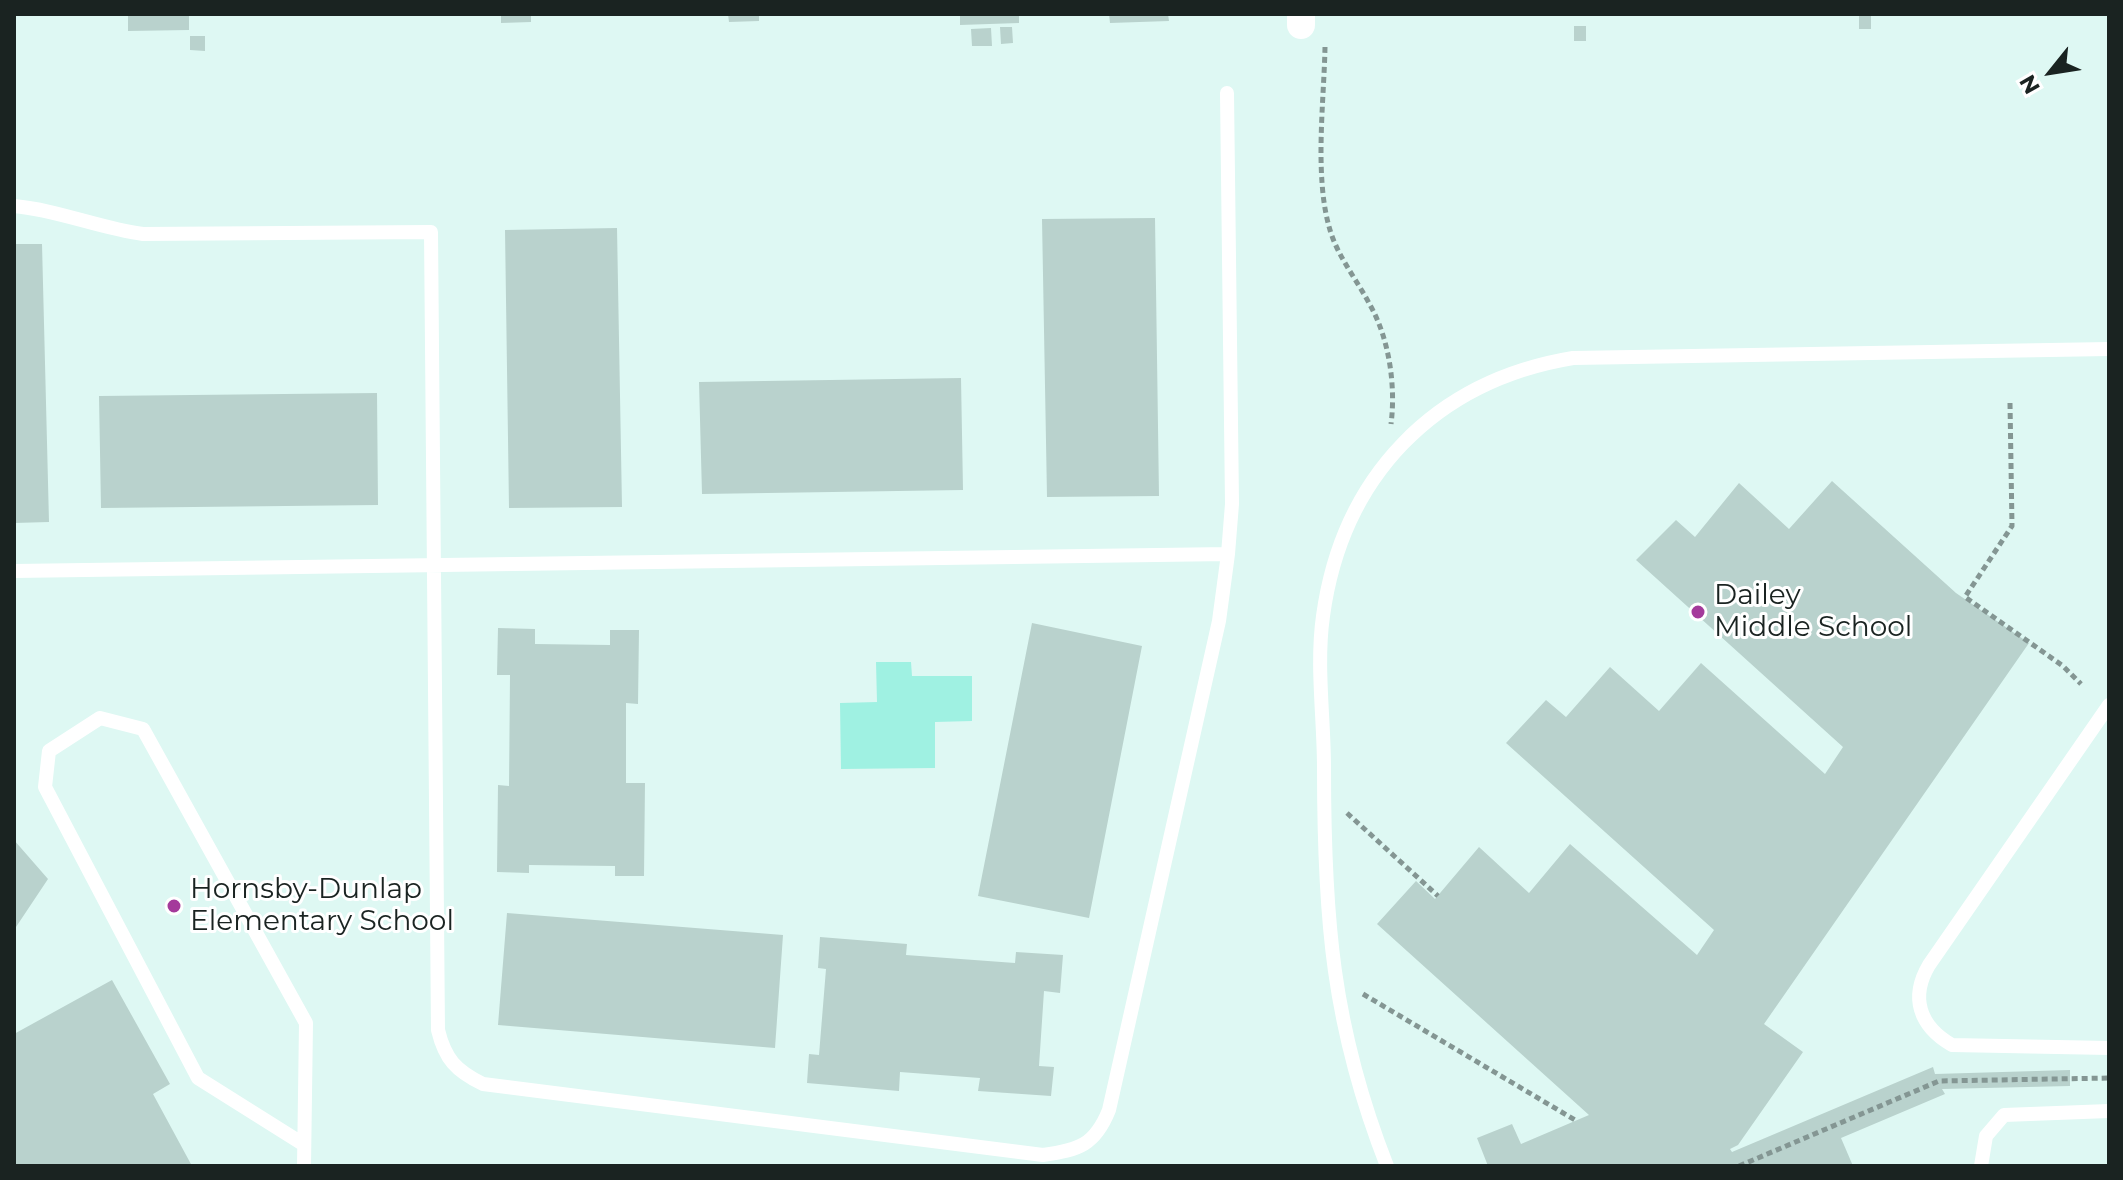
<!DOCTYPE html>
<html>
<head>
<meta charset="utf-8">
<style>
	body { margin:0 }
	#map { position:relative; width:2123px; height:1180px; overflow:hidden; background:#def8f3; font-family:Montserrat,sans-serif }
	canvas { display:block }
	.frame { position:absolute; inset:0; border:16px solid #1a2321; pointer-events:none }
	.north { position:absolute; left:2011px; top:32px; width:80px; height:80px; -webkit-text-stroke:6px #fff; paint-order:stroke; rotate:240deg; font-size:22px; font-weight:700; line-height:32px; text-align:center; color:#1a2321 }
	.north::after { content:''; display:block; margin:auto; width:28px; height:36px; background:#1a2321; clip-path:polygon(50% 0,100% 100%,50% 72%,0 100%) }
</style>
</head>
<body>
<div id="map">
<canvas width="2123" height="1180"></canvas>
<div class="frame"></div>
<div class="north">N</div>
</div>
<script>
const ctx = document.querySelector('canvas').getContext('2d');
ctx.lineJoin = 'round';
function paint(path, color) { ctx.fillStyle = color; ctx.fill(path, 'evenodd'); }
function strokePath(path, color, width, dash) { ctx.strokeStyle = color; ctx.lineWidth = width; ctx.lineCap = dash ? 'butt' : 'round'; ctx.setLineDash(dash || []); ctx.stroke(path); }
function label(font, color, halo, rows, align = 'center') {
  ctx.font = font + ' Montserrat,sans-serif'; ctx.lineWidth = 6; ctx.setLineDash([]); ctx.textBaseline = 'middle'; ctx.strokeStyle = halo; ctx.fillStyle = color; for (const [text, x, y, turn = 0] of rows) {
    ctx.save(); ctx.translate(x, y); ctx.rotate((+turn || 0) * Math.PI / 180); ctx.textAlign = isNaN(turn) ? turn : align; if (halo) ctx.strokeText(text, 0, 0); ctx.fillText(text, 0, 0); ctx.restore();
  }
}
paint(new Path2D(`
	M876,662H911L912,676H972V721L935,722V768L841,769L840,703L877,702Z`), '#9ff1e2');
paint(new Path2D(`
	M128,14H189V30L128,31Z
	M501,14H531V22L501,23Z
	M728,14H759V21L729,22Z
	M960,14H1019V23L960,25Z
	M1109,14H1168L1169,21L1110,23Z
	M1859,14H1871V29H1859Z
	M1574,26H1586V41H1574Z
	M1000,27H1012L1013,43L1001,44Z
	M991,28L992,46H972L971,29Z
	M190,36H205V51L190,50Z
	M1155,218L1159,496L1047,497L1042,219Z
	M617,228L622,507L509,508L505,230Z
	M14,244H42L49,522L14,523Z
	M961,378L963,490L702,494L699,382Z
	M377,393L378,505L101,508L99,396Z
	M1832,481L1956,593L2029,643L1764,1024L1803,1052L1738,1145L1730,1149L1732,1152L1933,1067L1935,1074L2070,1070V1086L1942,1089L1945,1094L1841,1138L1853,1166H1488L1477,1138L1512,1124L1521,1144L1589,1115L1377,924L1416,881L1435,899L1479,847L1529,893L1570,844L1697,955L1714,930L1506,743L1546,700L1566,717L1610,667L1659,711L1701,663L1825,774L1843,747L1636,560L1676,520L1695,537L1739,483L1789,529Z
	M1032,623L1142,646L1089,918L978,896Z
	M498,628L535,629V644L610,645V630H639L638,704L626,703V783H645L644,876H615V866L529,865V873L497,872L498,785L509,786L510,675H497Z
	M14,840L48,879L14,930Z
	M507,913L783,935L775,1048L498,1025Z
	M820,937L907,944L906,955L1015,963L1016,952L1063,955L1060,993L1044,991L1039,1066L1054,1067L1051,1096L978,1091L980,1078L900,1072L899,1091L807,1083L809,1054L819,1055L826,969L818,968Z
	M112,980L170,1084L153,1094L192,1166H14V1034Z`), '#b9d2cd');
strokePath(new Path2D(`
	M1325,47C1324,102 1314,177 1330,230C1338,257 1357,280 1370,305C1389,338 1396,386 1391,424
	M2010,403L2012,526L1965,597L2063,666L2081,684
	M1347,813L1438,896
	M1363,994L1575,1120
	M1739,1166L1939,1081L2109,1078`), '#849693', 5, [6, 4]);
strokePath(new Path2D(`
	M14,206C58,210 99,228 143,234L431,232L438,1030C445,1059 456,1071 483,1084L1043,1155C1079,1150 1095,1145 1109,1110L1219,621L1228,554L1232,504L1227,93
	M14,571L1228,554
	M2109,705L1929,965C1910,997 1919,1026 1952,1045L2109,1048
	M303,1144L198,1078L45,787L49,751L100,718L143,729L306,1023L304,1166
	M1387,1166C1332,1026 1324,917 1324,768C1324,718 1316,665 1323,616C1342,477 1434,381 1573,358L2109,349
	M1981,1166L1986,1136L2004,1115L2109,1111`), '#fff', 14);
strokePath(new Path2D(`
	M1301,14V25`), '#fff', 28);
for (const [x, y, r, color] of [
	[1698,612,8,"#a43a9b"],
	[174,906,8,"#a43a9b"]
]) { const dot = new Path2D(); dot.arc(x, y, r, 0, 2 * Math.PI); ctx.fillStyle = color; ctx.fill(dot); strokePath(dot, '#fff', 3); }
label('28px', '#1a2321', '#fff', [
	["Dailey",1714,596],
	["Middle School",1714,628],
	["Hornsby-Dunlap",190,890],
	["Elementary School",190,922]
], 'left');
</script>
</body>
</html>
